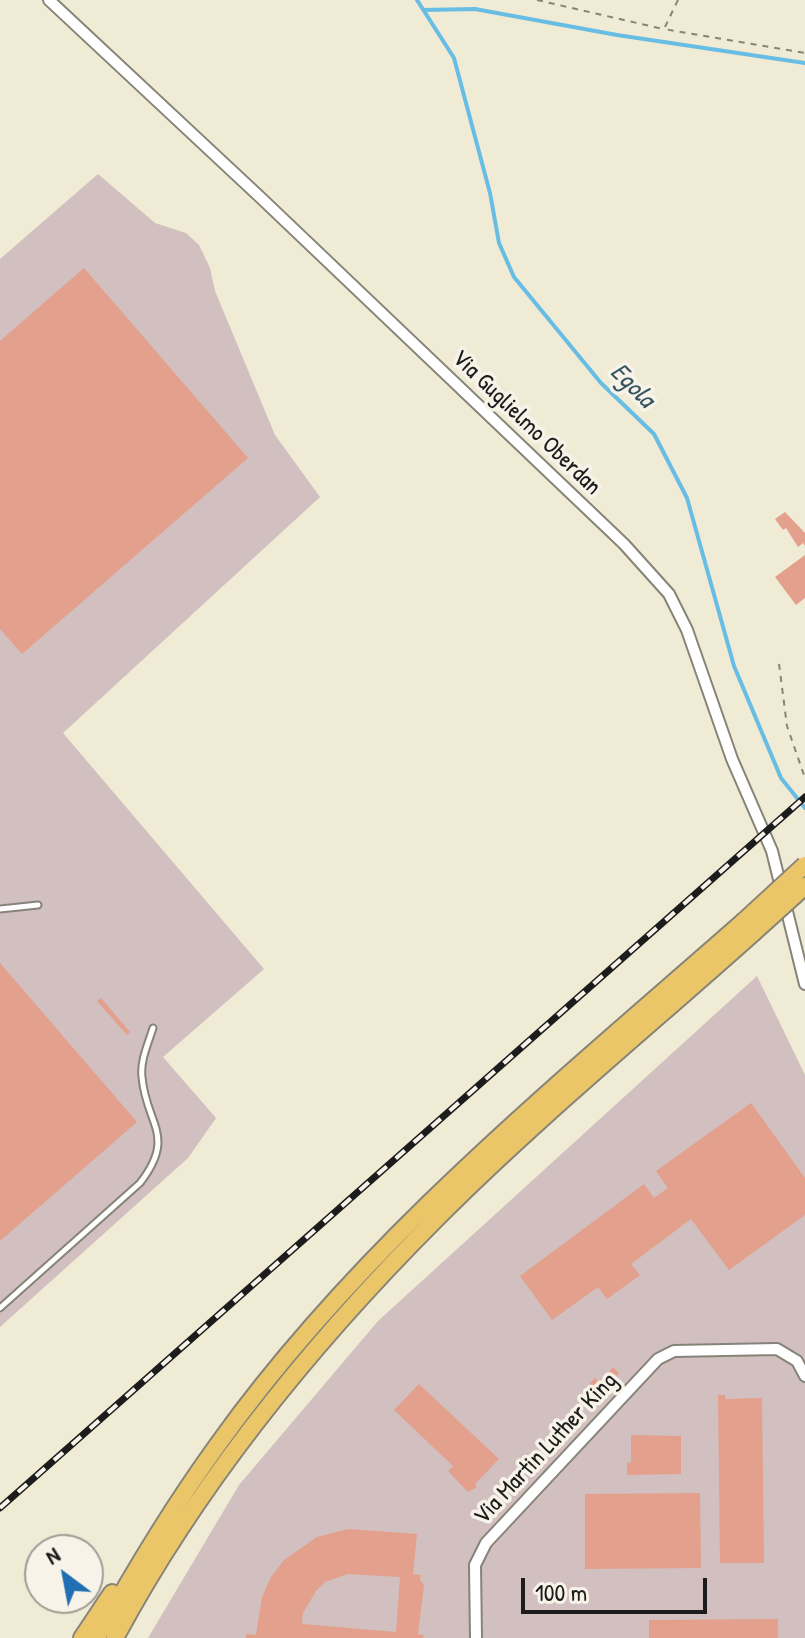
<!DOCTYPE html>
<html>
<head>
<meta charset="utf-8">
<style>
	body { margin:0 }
	#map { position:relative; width:805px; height:1638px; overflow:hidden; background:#f0ebd5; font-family:"Patrick Hand",sans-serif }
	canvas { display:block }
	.north { position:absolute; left:24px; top:1534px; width:80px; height:80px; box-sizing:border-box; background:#f7f3e8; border:2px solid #9f9d96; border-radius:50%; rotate:328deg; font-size:22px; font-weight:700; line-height:32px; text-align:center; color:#1c1c1c }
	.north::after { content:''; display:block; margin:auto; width:28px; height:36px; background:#1f6fb2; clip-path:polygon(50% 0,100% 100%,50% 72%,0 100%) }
	.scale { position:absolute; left:521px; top:1578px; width:186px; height:36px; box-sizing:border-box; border:4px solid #1c1c1c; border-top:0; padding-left:10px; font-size:24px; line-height:28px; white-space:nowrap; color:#1c1c1c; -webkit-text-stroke:6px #f7f3e8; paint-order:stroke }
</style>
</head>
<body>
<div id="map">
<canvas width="805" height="1638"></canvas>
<div class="north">N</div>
<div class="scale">100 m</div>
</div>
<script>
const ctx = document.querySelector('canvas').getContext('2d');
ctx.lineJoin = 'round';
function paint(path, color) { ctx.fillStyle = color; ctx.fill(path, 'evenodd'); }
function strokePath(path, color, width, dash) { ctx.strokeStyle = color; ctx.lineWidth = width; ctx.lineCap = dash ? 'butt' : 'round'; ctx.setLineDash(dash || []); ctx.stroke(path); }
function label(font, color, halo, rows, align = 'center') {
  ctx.font = font + ' "Patrick Hand",sans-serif'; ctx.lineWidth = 7; ctx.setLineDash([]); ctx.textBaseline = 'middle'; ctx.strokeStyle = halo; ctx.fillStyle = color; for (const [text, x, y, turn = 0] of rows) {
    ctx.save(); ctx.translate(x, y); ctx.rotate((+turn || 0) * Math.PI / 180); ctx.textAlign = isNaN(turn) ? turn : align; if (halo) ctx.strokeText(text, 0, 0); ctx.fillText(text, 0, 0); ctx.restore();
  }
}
paint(new Path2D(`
	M98,174L155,223L186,233L199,245L210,268L215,291L275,435L320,497L63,733L264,969L163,1057L216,1118L188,1158L0,1327V259Z
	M757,976L805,1075V1638H148L239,1485L378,1321Z`), '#d2bfbf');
strokePath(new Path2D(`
	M417,0L454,58L490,193L499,243L514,277L601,383L654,434L687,498L734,666L781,778L805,808
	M424,10L475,9L617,35L805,63`), '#67bde3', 4);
paint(new Path2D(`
	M84,268L248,458L22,654L0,629V341Z
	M785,512L805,533V546L803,543L798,547L786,528L783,530L775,519Z
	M805,555V598L796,605L775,577Z
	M0,963L137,1122L0,1241Z
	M101,998L130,1032L127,1035L97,1001Z
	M751,1103L805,1178V1215L729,1270L691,1219L631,1264L640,1275L607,1299L598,1287L552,1320L520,1276L644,1184L654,1198L668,1188L656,1171Z
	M613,1367L619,1373L599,1394L589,1384L595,1378L599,1383Z
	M419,1384L499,1459L475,1484L477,1487L468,1492L448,1471L453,1466L394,1410Z
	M718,1395H725V1399L762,1398L764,1563H720Z
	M631,1435L681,1436V1474L627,1475V1462L631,1463Z
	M700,1493L701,1568L585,1569V1494Z
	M348,1529L417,1534L413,1574L421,1575L420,1580L424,1585L418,1634L424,1635L423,1638H246V1634L256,1635L262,1597L271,1577L284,1560L317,1537ZM348,1574L400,1577L396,1632L302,1624L303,1613L316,1591L325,1582Z
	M778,1619V1638H649V1620Z`), '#e3a08c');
const service = new Path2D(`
	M0,909L38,905
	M0,1308L140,1183C177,1135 146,1125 142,1077C140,1061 148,1044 153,1028`);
const minor = new Path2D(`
	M49,0L261,198L624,544L669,594L687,630L732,759L772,851L805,984
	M476,1638L475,1565L486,1543L658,1359L674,1351L777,1349L797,1361L805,1376`);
const trunk = new Path2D(`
	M82,1638L112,1593
	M97,1638C134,1571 174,1505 219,1443C363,1242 559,1084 743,922
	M115,1638C199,1481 313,1342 438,1217C538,1117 648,1027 753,933`);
strokePath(service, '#868478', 9);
strokePath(minor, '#868478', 14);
strokePath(trunk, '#868478', 20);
strokePath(new Path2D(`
	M537,0L663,29
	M678,0L664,29L805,53
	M779,664L787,726L805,778`), '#868478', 2, [6, 6]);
strokePath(service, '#fff', 5);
strokePath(minor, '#fff', 10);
strokePath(trunk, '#ebc669', 16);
const rail = new Path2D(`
	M0,1508L805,797`);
strokePath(rail, '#1c1c1c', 7);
strokePath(rail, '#f7f3e8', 4, [12]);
const trunkBridge = new Path2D(`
	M743,922L805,865
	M753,933L805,886`);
strokePath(trunkBridge, '#868478', 20, []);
strokePath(trunkBridge, '#ebc669', 16);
label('24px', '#1c1c1c', '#f7f3e8', [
	["Via Guglielmo Oberdan",526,423,44],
	["Via Martin Luther King",546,1449,-47]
]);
label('italic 26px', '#365462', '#f7f3e8', [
	["Egola",632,386,45]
]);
</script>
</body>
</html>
